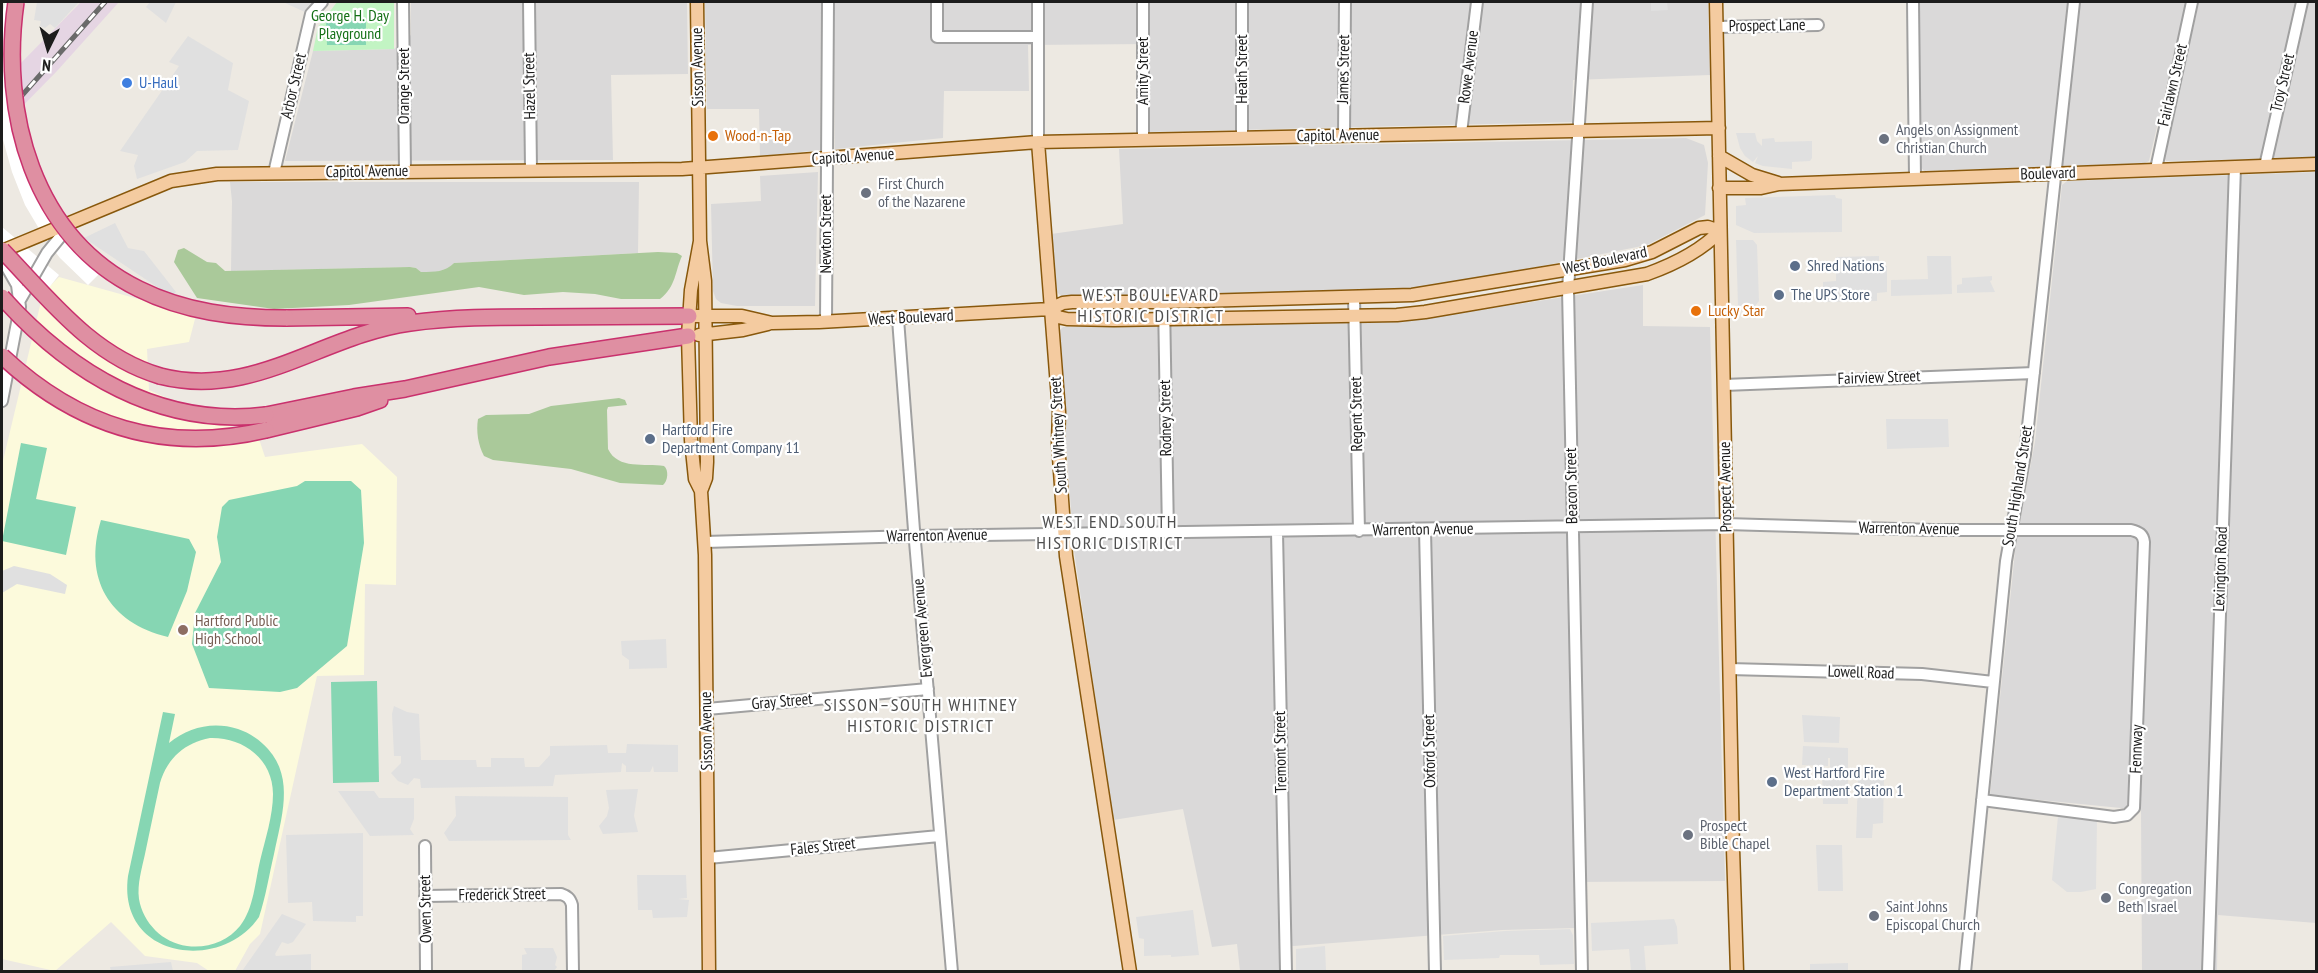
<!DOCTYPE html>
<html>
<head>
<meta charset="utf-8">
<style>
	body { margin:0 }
	#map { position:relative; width:2318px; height:973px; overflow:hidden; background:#ede9e2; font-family:"PT Sans Narrow",sans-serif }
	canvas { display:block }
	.frame { position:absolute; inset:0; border:3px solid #1c1c1c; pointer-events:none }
	.north { position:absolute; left:18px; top:18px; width:60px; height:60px; -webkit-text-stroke:4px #fff; paint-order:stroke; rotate:185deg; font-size:16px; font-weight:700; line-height:24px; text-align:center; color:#1c1c1c }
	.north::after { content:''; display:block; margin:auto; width:21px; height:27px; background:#1c1c1c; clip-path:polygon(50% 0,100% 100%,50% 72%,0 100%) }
</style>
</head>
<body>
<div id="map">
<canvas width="2318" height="973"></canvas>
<div class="frame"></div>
<div class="north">N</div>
</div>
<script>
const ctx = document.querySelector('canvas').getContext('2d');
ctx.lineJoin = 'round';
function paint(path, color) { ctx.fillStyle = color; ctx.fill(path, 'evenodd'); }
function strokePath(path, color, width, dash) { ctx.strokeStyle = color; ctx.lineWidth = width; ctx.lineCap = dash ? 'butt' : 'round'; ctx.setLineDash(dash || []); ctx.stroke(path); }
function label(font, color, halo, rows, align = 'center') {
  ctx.font = font + ' "PT Sans Narrow",sans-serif'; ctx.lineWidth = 4.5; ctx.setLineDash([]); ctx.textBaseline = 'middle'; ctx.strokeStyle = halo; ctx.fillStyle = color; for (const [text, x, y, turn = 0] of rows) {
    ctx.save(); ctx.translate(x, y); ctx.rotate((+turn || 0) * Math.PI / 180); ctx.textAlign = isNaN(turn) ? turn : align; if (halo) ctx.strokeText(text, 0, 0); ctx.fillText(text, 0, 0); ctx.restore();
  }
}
paint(new Path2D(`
	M411,2H687L688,74L611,75L613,160L285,161L313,51L394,49L411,35Z
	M705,2H821L820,150L760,156L759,109H707Z
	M834,2H1708L1710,75L1573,80L1572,122L1148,132V44L1028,45L1029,91H944L943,138L835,149Z
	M1918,2H2186L2149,161L2145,163L1924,171L1920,166Z
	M2199,2H2316V158L2166,161L2164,157Z
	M1686,138L1704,145L1708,163L1705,215L1647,245L1447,285L1389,291L1062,297L1055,290L1051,234L1123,224L1119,149Z
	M818,172L815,306H737L721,303L716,299L713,291L711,204L761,201L760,176Z
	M2316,172V923L2218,915L2217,971H2142L2141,810L1990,795L2016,542L2035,442L2062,185L2067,181Z
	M230,182H639L638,253L454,263L448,269L436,272H421L416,268L410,267L231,271L232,201Z
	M1643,285V326L1710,327L1725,881L1574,882L1575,928L1502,930L1294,946L1279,945V971H1240L1237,944L1212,947L1183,809L1113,820L1074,550L1058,332L1063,327L1401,322Z`), '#dad9d9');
paint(new Path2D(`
	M81,2H119L57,71L2,127L16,68Z`), '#e5d5e3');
paint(new Path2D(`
	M59,277L196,315L189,342L147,349L149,390L259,439L265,457L362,444L397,477L396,585L365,584L364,675L317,676L260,934L250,944L235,971H209L197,963L145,956L111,922L55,971L2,959V465L43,293Z`), '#fcfadc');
paint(new Path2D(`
	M184,248L207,262L216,263L225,271L410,267L416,268L421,272C435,272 445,272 454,263L658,252L677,253L682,256C675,271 676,287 660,299H621L595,294L563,292L524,295L479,287L349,305L274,309L197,298L174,262L178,250Z
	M619,398L625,400L627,405L608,407L607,410L608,449C618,470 645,463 664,466C669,470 668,481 663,485L620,483L571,469L493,460L484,456C478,445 476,431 478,419L486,415L529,414L551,406Z`), '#aac99a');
paint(new Path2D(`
	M337,2H394V49L313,51L318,27Z`), '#c2f4c3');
paint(new Path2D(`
	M326,20H366V45H327Z
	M21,443L47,448L36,499L76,507L66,555L2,541Z
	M305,481H351L361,490L364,543L347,646L297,688L280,692L209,688L192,644L195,613L221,562L217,537L222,507L229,500L297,486Z
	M101,520L189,539L196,552L187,591L168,637C109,623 83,578 101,520Z
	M377,681L379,782L333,783L331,682Z
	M163,712L175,714L169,743C189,727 213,721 238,729C250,733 260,740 268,749C295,779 281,819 274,854C269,875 266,896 259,917C221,973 117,959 128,876ZM210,738C243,737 273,759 273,794C273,816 265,840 260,861C255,882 254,908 240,926C228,941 207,949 187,946C163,943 143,923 139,899C137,884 142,868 145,854C150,830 155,806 160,783C168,757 185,743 210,738Z`), '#86d6b3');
paint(new Path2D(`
	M37,2H79L55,28L50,24L45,28L40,26L41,21L34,20Z
	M150,2H176L166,23L146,7Z
	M283,2H315L307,13Z
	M1651,2H1667L1668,10L1651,11Z
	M188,36L233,63L228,90L249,101L238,150L197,151L185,162L137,179L134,166L138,155L120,151L179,66L169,62Z
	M1736,133H1755L1757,141L1762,146V139L1774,138L1775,142L1812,141V158L1810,161L1792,162V169L1763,166L1755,163L1758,156L1753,162L1745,156L1740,148Z
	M1835,195L1836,198L1842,199V232L1754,233L1736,225V206L1746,205L1745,198Z
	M115,223L128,248L144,251L176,292L172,297L84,238Z
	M1736,240H1753L1757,245L1759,301L1755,306H1738Z
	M1879,256V266H1887V292L1877,293V301L1823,302V282L1836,281V257Z
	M1927,256H1951L1952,294L1891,296V280L1928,279Z
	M1992,276V280L1990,281L1995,292L1957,293V285L1962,284V278Z
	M1886,419H1948L1949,447L1887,449Z
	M14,566L50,574L67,585L65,594L17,584L2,593V571Z
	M666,639L667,668L629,669V660L622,655L621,641Z
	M394,706L407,712L419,714L421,760H476L477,767H491V758H524L525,767H539L550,755V746L607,745L608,753H626L627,744L678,745V772H654L653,766L650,772H626V766L622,763L621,772L555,775L553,786L421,788L420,779L414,778L408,785L398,781L391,773L401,763V756H394L392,714Z
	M1802,715L1840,717L1839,743L1804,742Z
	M1803,746L1848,748V804H1823L1822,768H1830V758H1828V766L1802,765Z
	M1858,778H1884L1883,823L1873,824L1872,838H1856Z
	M638,789L634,816L638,832L603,834L599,826L607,816L609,808L606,790Z
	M338,791H374L379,798H414V819L410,829L414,835L370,836Z
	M455,796L568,797V835L571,840L449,841L444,833L456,816Z
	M2058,816L2097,820L2096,889L2081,892H2067L2052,880Z
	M363,833V916H356V922L313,921L312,902L288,903L286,835Z
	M1816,845H1842L1843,891H1818Z
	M637,875H686L687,898L678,899L689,900L687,917L653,918L652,910H638Z
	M1193,910L1199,955L1171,957V955L1144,956V939L1139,938L1136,917Z
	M282,914L306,924L293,942L288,944L282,942L275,954L276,956L311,954V971H242Z
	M1674,919L1677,927L1678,944L1644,946L1646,971H1631L1629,949L1592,951L1591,923Z
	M1570,929L1573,935L1574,964L1540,965L1539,955H1500L1499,958L1444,960L1443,936L1505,931Z
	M1325,946L1326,970L1296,971V949Z
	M524,948H553L557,957L555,965L557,967L554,971H522V955L527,954Z
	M171,962L173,971H111L110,967Z
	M1848,963V971H1810V964Z`), '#e0e0e0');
paint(new Path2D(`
	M5,2H23L20,16L19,117L55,210L101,258L158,292L286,324L136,295L100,273L88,285L60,258L44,237L25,205L12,172L2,136V17Z
	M2,227L59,275L48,289L83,325L143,377L2,258Z`), '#fff');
const minor = new Path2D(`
	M403,2L405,171
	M529,2L531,170
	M937,2V37H1038
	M1038,2V142
	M1143,2V140
	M1913,2L1915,178
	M1717,27L1818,25
	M1461,133L1477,2
	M1344,136L1345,2
	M1242,137V2
	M2265,166L2302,2
	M2156,169L2192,2
	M274,173L311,14L322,2
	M2,259L17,285L20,307L2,401
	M1354,297L1359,531
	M20,300L47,253L69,226
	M1164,302L1168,534
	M898,319L914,530L952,972
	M826,322L828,2
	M1724,385L2034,373
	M1425,530L1435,972
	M1277,532L1286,972
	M705,542L914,536L1726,524L1933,530H2131C2139,532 2143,534 2144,542L2134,808L2127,815L2114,817L1982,800
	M1729,669L1922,674L1993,682
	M707,709L928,689
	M425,846L426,972
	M708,858L939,836
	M425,896L561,894C567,896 570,898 572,905L573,972
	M1582,972L1568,289L1587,2
	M1965,972L2006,561L2025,454L2074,2
	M2208,972L2235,167`);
const major = new Path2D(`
	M697,2L700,241L691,290L688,336L691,440L695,479L701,491
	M1716,2L1733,849L1737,972
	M1038,142L1059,412L1058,443L1066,556L1130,972
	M1719,156L1752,175L1778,183
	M1719,188H1761L1779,184L2316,164
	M700,241L705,281L707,462L706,478L701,491L705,555L709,972
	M2,251L171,181L217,174L682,169L1038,142L1719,128
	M689,316H742L772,323L819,322L1050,309L1063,303L1072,302H1164L1412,295L1625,260L1652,252L1699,228L1708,227L1720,231C1701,251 1672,265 1647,274L1425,312L1397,315L1114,320L1067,319L1058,317L1050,309
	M699,335L743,330L768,324`);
const highway = new Path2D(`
	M286,318L408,316
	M160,376C253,400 322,335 410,323C453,317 495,317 538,317C588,317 638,316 689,316
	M266,415L354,397L405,389L549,357L688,336
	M266,430L357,408L380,400`);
strokePath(minor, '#a0a0a0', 14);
strokePath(major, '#88580c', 15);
strokePath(highway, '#c9316d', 18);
strokePath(minor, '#fff', 10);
strokePath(major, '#f4cba0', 12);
strokePath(highway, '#df8fa2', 15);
const rail = new Path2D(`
	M17,101L105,2`);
strokePath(rail, '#6a6a6a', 5);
strokePath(rail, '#fff', 3, [9]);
const highwayBridge = new Path2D(`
	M16,2C0,113 33,237 139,289C185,312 235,318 286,318
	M2,250C49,299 92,356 160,376
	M2,297C70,373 160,428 266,415
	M2,356C78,427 164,454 266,430`);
strokePath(highwayBridge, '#c9316d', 18, []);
strokePath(highwayBridge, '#df8fa2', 15);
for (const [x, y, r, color] of [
	[127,83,6,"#3f7fe0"],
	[713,136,6,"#e8710a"],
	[1884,139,6,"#6b7280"],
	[866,193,6,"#6b7280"],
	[1795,266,6,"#5c6f8a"],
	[1779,295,6,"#5c6f8a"],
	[1696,311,6,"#e8710a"],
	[650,439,6,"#5c6f8a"],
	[183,630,6,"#8d6e63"],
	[1772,782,6,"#5c6f8a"],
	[1688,835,6,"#6b7280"],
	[2106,898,6,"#6b7280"],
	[1874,916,6,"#6b7280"]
]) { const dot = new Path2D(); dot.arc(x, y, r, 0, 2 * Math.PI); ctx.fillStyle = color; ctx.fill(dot); strokePath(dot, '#fff', 2); }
label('16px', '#147016', '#fff', [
	["George H. Day",350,16],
	["Playground",350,34]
]);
label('16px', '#1c1c1c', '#fff', [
	["Prospect Lane",1767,26,-1],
	["Sisson Avenue",698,67,-91],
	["Rowe Avenue",1469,67,-83],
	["Heath Street",1242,69,-90],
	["James Street",1344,69,-89],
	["Amity Street",1143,71,-90],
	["Troy Street",2283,83,-77],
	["Fairlawn Street",2173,85,-77],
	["Arbor Street",294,86,-77],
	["Orange Street",404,86,-90],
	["Hazel Street",530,86,-91],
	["Capitol Avenue",1338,136,-1],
	["Capitol Avenue",853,157,-4],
	["Capitol Avenue",367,172,-1],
	["Boulevard",2048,174,-2],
	["Newton Street",826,234,-90],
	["West Boulevard",1605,261,-12],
	["West Boulevard",911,318,-3],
	["Fairview Street",1879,378,-2],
	["Regent Street",1357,414,-91],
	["Rodney Street",1166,418,-91],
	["South Whitney Street",1059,435,-93],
	["Beacon Street",1572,486,-91],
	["South Highland Street",2018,486,-81],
	["Prospect Avenue",1726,487,-91],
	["Warrenton Avenue",1909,529,1],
	["Warrenton Avenue",1423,530,-1],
	["Warrenton Avenue",937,536,-1],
	["Lexington Road",2221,569,-88],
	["Evergreen Avenue",923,628,-95],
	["Lowell Road",1861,673,2],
	["Gray Street",782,702,-5],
	["Sisson Avenue",707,731,-91],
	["Fennway",2137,749,-88],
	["Oxford Street",1430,751,-91],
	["Tremont Street",1281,752,-91],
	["Fales Street",823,847,-6],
	["Frederick Street",502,895,-1],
	["Owen Street",426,909,-91]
]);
label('16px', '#366cbe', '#fff', [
	["U-Haul",139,83]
], 'left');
label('16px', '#5b616d', '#fff', [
	["Angels on Assignment",1896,130],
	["Christian Church",1896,148],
	["First Church",878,184],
	["of the Nazarene",878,202],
	["Prospect",1700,826],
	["Bible Chapel",1700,844],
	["Congregation",2118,889],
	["Beth Israel",2118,907],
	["Saint Johns",1886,907],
	["Episcopal Church",1886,925]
], 'left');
label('16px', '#c56008', '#fff', [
	["Wood-n-Tap",725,136],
	["Lucky Star",1708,311]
], 'left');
label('16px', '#4e5e75', '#fff', [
	["Shred Nations",1807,266],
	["The UPS Store",1791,295],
	["Hartford Fire",662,430],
	["Department Company 11",662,448],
	["West Hartford Fire",1784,773],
	["Department Station 1",1784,791]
], 'left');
label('16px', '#785e54', '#fff', [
	["Hartford Public",195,621],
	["High School",195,639]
], 'left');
ctx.letterSpacing = '1.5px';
label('18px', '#4f4f4f', '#fff', [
	["WEST BOULEVARD",1151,296],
	["HISTORIC DISTRICT",1151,317],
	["WEST END SOUTH",1110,523],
	["HISTORIC DISTRICT",1110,544],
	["SISSON–SOUTH WHITNEY",921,706],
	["HISTORIC DISTRICT",921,727]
]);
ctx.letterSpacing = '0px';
</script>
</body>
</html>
